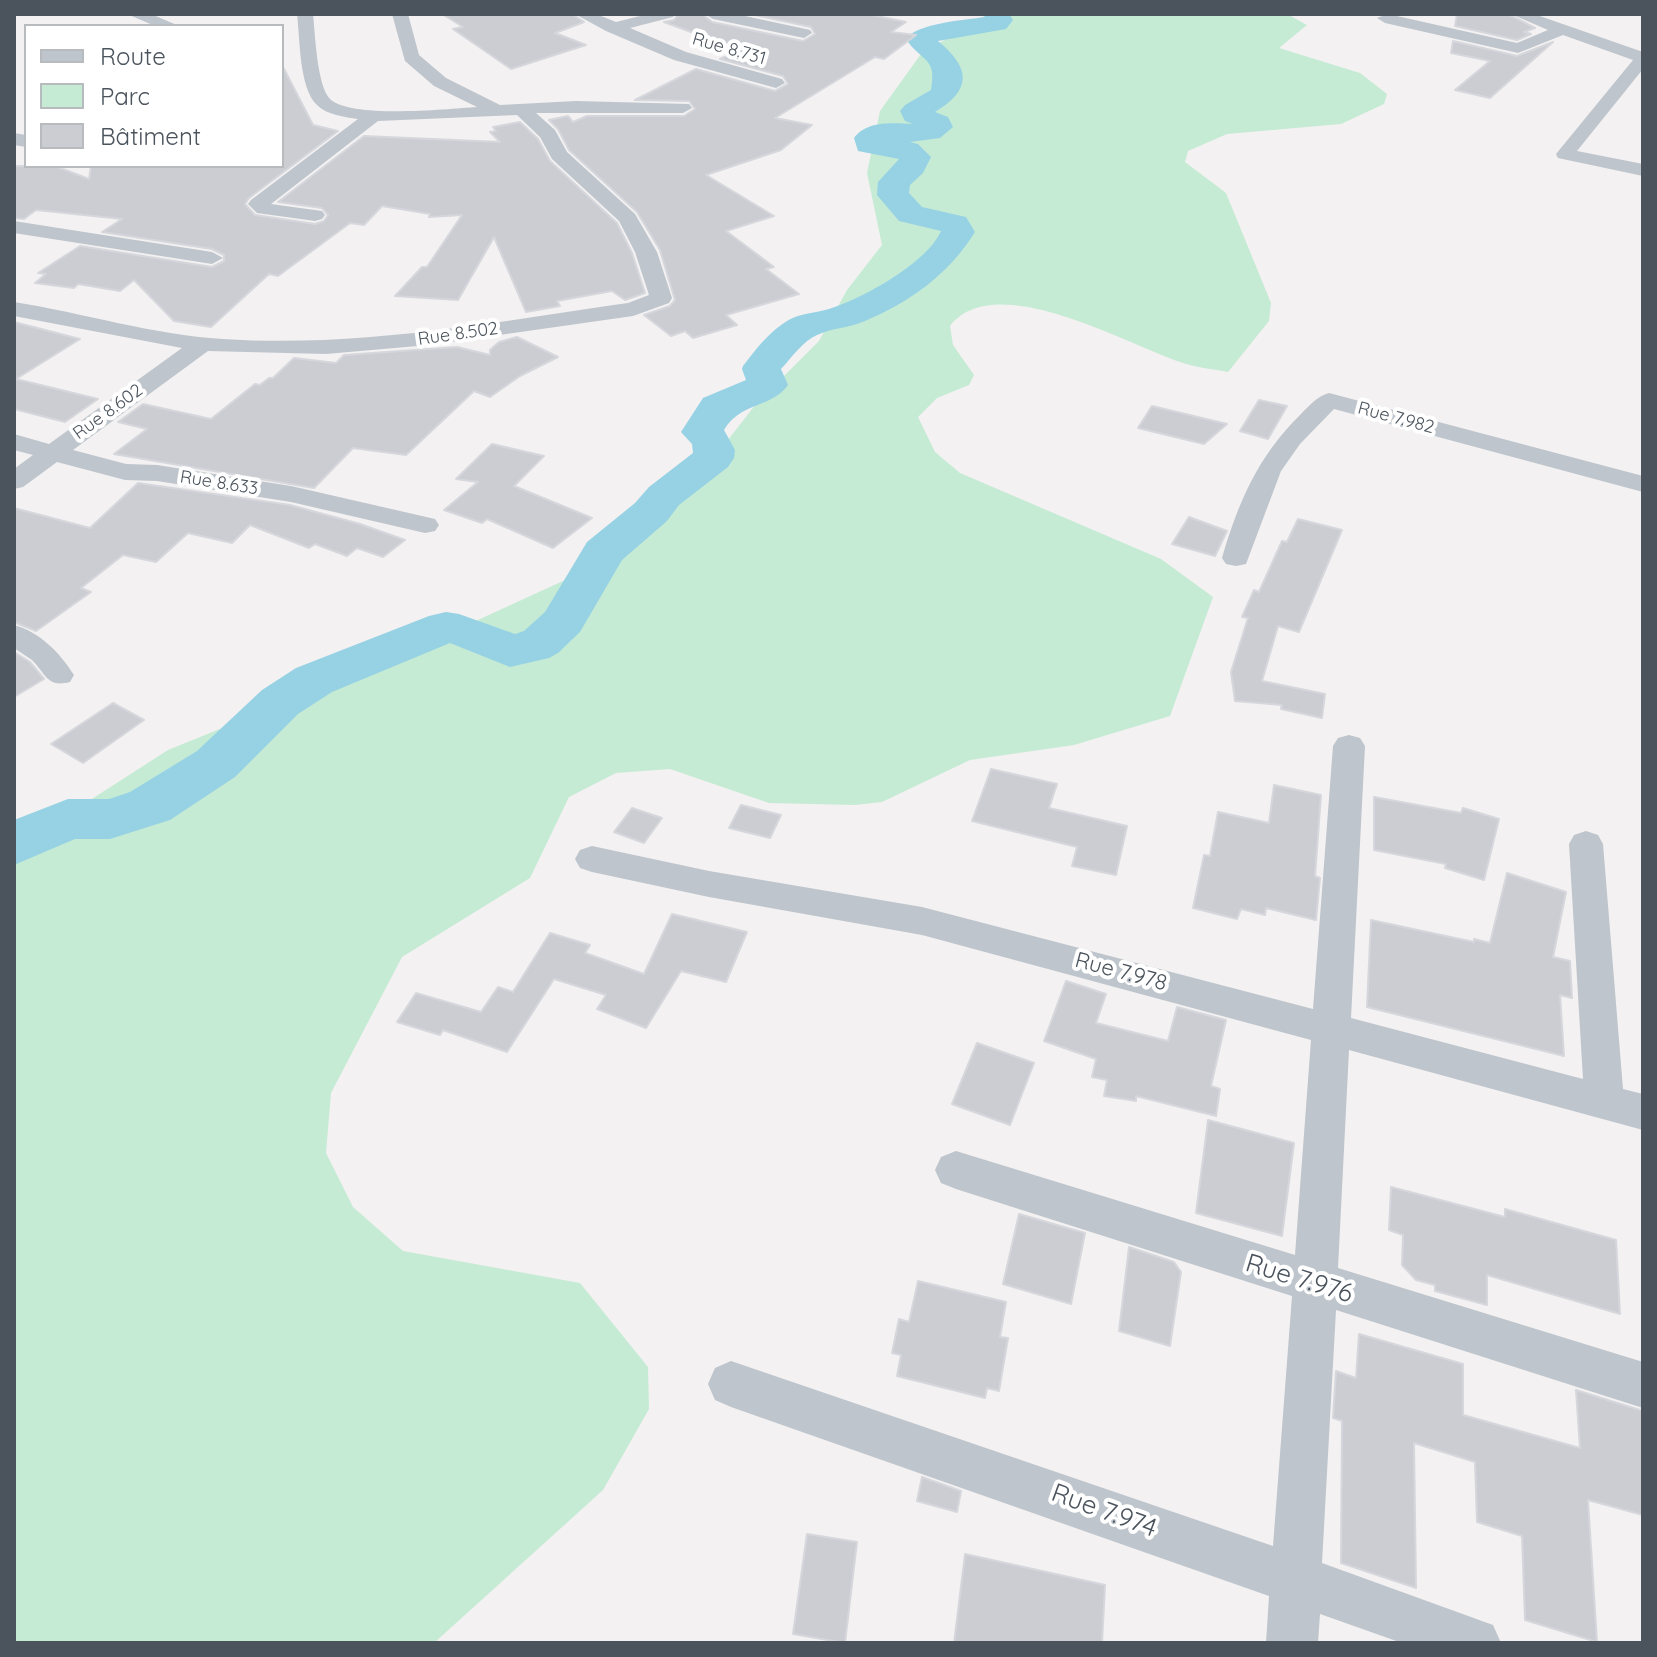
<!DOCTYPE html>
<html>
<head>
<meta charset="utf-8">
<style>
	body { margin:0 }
	#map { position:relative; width:1657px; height:1657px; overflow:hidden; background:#f3f1f1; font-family:Quicksand,sans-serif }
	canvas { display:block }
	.frame { position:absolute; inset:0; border:16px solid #4b545d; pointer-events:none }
	.legend { position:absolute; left:24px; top:24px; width:260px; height:144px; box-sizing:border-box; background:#fff; border:2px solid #b7bbbe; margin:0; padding:10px 14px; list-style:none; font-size:24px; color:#4b545d }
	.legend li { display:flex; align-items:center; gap:16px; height:40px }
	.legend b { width:40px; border:2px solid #b7bbbe }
</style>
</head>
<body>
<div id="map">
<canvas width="1657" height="1657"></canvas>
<div class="frame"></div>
<ul class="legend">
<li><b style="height:10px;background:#bec5cc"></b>Route</li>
<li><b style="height:22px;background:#c5ebd5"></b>Parc</li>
<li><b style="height:22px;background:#cbcdd3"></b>Bâtiment</li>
</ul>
</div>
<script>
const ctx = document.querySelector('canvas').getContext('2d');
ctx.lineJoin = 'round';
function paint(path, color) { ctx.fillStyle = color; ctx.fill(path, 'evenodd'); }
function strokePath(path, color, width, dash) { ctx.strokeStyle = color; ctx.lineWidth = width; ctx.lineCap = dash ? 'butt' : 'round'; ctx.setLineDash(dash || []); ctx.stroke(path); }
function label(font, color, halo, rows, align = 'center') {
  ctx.font = font + ' Quicksand,sans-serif'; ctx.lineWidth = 8; ctx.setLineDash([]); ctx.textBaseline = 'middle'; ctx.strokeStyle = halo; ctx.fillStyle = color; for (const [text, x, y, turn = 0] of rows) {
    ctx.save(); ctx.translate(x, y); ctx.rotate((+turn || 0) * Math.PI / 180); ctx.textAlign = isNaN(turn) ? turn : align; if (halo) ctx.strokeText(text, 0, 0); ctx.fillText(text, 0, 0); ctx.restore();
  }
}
paint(new Path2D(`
	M988,14H1287L1307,25L1279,48L1360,73L1387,94L1384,104L1341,124L1227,134L1188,151L1185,162L1226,193L1271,303L1269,321L1228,372C1214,369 1199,368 1186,364C1130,347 996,267 950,326L953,345L974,375L969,385L937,398L918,417L935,452L960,473L1161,559L1213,597L1170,716L1074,745L970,760L882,802L855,805L769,803L670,769L616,773L569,797L530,878L402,957L331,1093L326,1153L353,1207L403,1251L580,1283L648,1367L649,1409L603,1490L434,1643H14V849L168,750L397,657L563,581L681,500L756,404L819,341L847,290L882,245L867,173L880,111L921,54Z`), '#c5ebd5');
paint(new Path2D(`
	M983,14H1009L1013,20L1006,29L938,41C971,68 972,90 935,112L948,117L953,127L940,138L910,142L918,144L931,157L923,173L910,185L909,193L922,207L966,217L975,232C949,274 910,302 865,321C849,328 832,328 817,335C803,341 791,358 781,369L788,385C772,408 740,402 724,430L735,450L734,458L728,467L679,505L667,521L622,560L580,632L558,653L549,658L510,667L450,643L332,692L298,714L235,777L170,820L110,839H75L14,865V820L68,799H109L130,792L197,751L262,690L296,668L429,616L446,612L459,614L515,634L524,631L545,612L587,542L635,503L649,487L693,453L692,444L681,432L703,398L746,380L742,369L743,366C755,350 770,331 787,321C800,313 816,313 829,309C862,299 927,263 941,231L899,221L877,195L878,182L899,159L858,151L854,138C867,120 893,123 913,124L905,121L900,111L905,105L931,90C937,56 922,63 906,39C917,23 965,20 985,17Z`), '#97d2e4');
const building = new Path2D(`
	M442,14H572L584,22L555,33L586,45L511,69L453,29L463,27Z
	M678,14H702L712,22L803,41L815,34L811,27L750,14H867L906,22L891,32L916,35L884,59L875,57L775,118L812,125L781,150L706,175L774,216L726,231L774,267L766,269L799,294L726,315L737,325L693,338L685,331L671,336L644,315L670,306L675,300L660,250L637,212L569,150L558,129L549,120L568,116L573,122L587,116H684L695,109L689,101L635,100L696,69L775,91L788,84L783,76L720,59L740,50L664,22L674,20Z
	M1457,14H1508L1535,28L1524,32L1531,34L1517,40L1455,26Z
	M1453,41L1517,56L1553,42L1490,98L1455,90L1490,61L1451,53Z
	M282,65L313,125L338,131L249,198L245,204L255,215L315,224L324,221L328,215L322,208L278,202L364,136L500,142L490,132L496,131L493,127L520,122L538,139L550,161L617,223L632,253L645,293L625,300L612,291L557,301L560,306L526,312L494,237L458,300L395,296L422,267H427L462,215L429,217L430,214L382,206L364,225L350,223L278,276L269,274L211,327L174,321L134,280L120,291L78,284L74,288L35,283L46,274L38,273L80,246L212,267L224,261V255L212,249L102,232L122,219L36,210L24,219L14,218V166H55L89,179L91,166H282Z
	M14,322L80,339L16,379L98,399L65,422L14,409Z
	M517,337L558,357L520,376L490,397L474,391L406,455L353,448L314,488L114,454L147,429L118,422L143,404L211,419L255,384L260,385L269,378H273L294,358L336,363L344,355L457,347L490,355V350L499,342Z
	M1259,400L1287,406L1268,439L1240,431Z
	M1152,406L1227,424L1204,444L1138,428Z
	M492,444L544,456L514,486L592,518L553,548L487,519L482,523L444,510L478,482L456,479Z
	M138,483L290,505L360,524L405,540L383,557L357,548L347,556L315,544L309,548L250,525L232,543L188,533L156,562L123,555L81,588L91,592L36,631L14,622V508L90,528Z
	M1189,517L1227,531L1215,556L1172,544Z
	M1298,519L1342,530L1299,632L1278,626L1262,681L1325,694L1322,718L1281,709L1282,705L1235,701L1231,672L1248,618L1242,617L1254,590L1259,592L1282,541L1287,542Z
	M14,652L30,662L44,679L14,697Z
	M113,703L144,720L83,763L51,744Z
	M991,769L1057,784L1049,808L1127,826L1116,875L1072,866L1077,847L972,821Z
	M1274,785L1321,795L1315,876L1320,878L1316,920L1266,908L1265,915L1241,909L1237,919L1193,908L1204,855L1210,856L1218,812L1269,823Z
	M1374,797L1461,813L1463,808L1499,819L1484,880L1445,868L1446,864L1374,850Z
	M741,805L781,815L770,838L729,828Z
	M632,808L662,818L644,843L614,832Z
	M1507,873L1566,892L1553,957L1570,961L1572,998L1560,995L1564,1056L1367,1007L1371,920L1474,942V939L1490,943Z
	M672,914L747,932L726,982L681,971L646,1028L597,1009L606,995L554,979L507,1052L443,1030L440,1035L397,1022L416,993L481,1012L498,987L513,992L550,933L590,945L585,953L644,974Z
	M1066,981L1106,994L1096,1023L1168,1041L1177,1007L1226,1020L1211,1086L1220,1089L1216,1116L1136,1096V1101L1104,1096L1107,1080L1092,1077L1096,1059L1044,1041Z
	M977,1043L1034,1063L1010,1125L952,1104Z
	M1208,1120L1294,1143L1282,1236L1196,1213Z
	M1391,1187L1505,1217V1209L1616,1240L1620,1314L1487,1275V1305L1435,1291V1285L1416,1280L1402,1265L1403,1235L1389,1230Z
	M1019,1214L1085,1233L1071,1304L1003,1284Z
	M1129,1247L1174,1262L1181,1272L1170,1346L1119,1331Z
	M918,1281L1006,1302L1000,1337L1008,1338L999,1391L987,1388L985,1398L897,1376L901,1355L892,1353L899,1319L909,1322Z
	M1359,1334L1463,1364V1415L1580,1448L1576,1390L1643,1411V1515L1588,1500L1597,1642L1525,1620L1522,1536L1477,1522L1475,1462L1414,1443L1416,1588L1341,1563L1342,1421L1333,1418L1336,1371L1356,1378Z
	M922,1477L961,1491L957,1512L917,1501Z
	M807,1534L857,1542L845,1643L793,1634Z
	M965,1554L1105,1585L1102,1643H954Z`);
paint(building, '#cbcdd3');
strokePath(building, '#d6d7dc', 2);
paint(new Path2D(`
	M127,14H151L179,26H155Z
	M297,14H313C315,33 317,86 330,99C351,119 447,109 477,107L434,86L405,61L392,14H408L419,55L446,78L500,105L576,101L689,104L692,108L683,113H536L555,130L567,152L635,214L657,252L672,298L669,303L633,316L429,345L326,354L208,351L73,450L126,464L157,465L291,486L435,519L439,525L435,531L425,533L291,502L157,481L125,480L57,462L23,487L14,489V469L33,455L14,450V434L49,444L182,348L14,316V302C84,313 153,335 223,339C359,348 495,322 628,303L649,295L635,252L619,221L552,159L540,137L517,115L378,121L271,204L322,211L325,215L322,219L315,221L257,213L248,204L251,200L358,119C345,117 327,115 317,105C299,88 300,38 297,14Z
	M575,14H596L616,22L648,14H675L673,17L630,28L686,52L782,79L785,83L776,88L674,60L606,31Z
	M705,14H736L810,30L812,33L804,38L713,19Z
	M1388,14L1517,43L1548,30L1511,14H1534L1643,52V69L1577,151L1643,164V176L1558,158L1556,154L1633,60L1563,35L1518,53L1385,23L1377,18Z
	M14,133L26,135V147L14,145Z
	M14,221L212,252L223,258L212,264L14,233Z
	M1329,393L1643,476V492L1334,409L1300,444L1281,471L1246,564L1236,566L1226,564L1222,558C1238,503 1258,456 1300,415C1309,406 1317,396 1329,393Z
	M14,625C40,632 60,653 74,675L70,682C47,688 46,674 32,660C26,656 20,652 14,648Z
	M1349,735L1360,738L1365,746L1351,1018L1583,1079L1569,844L1574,835L1586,831L1598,835L1603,844L1623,1089L1643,1094V1130L1349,1050L1338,1268L1643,1362V1408L1336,1310L1322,1563L1493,1625L1501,1643H1402L1320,1614L1318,1643H1266L1269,1596L731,1407L715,1400L708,1384L715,1368L731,1361L1273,1546L1292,1296L956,1189L941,1183L935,1170L941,1157L956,1151L1295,1255L1311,1040L922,935L709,897L592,872L580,868L575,859L580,850L592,846L709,871L922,907L1313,1009L1333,746L1338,738Z`), '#bec5cc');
label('18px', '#4b545d', '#fff', [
	["Rue 8.731",729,49,16],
	["Rue 8.502",458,334,-8],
	["Rue 8.602",108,412,-36],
	["Rue 7.982",1396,418,15],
	["Rue 8.633",219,483,9]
]);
label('22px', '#4b545d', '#fff', [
	["Rue 7.978",1121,972,15]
]);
label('26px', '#4b545d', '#fff', [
	["Rue 7.976",1299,1279,17],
	["Rue 7.974",1104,1511,20]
]);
</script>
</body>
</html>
